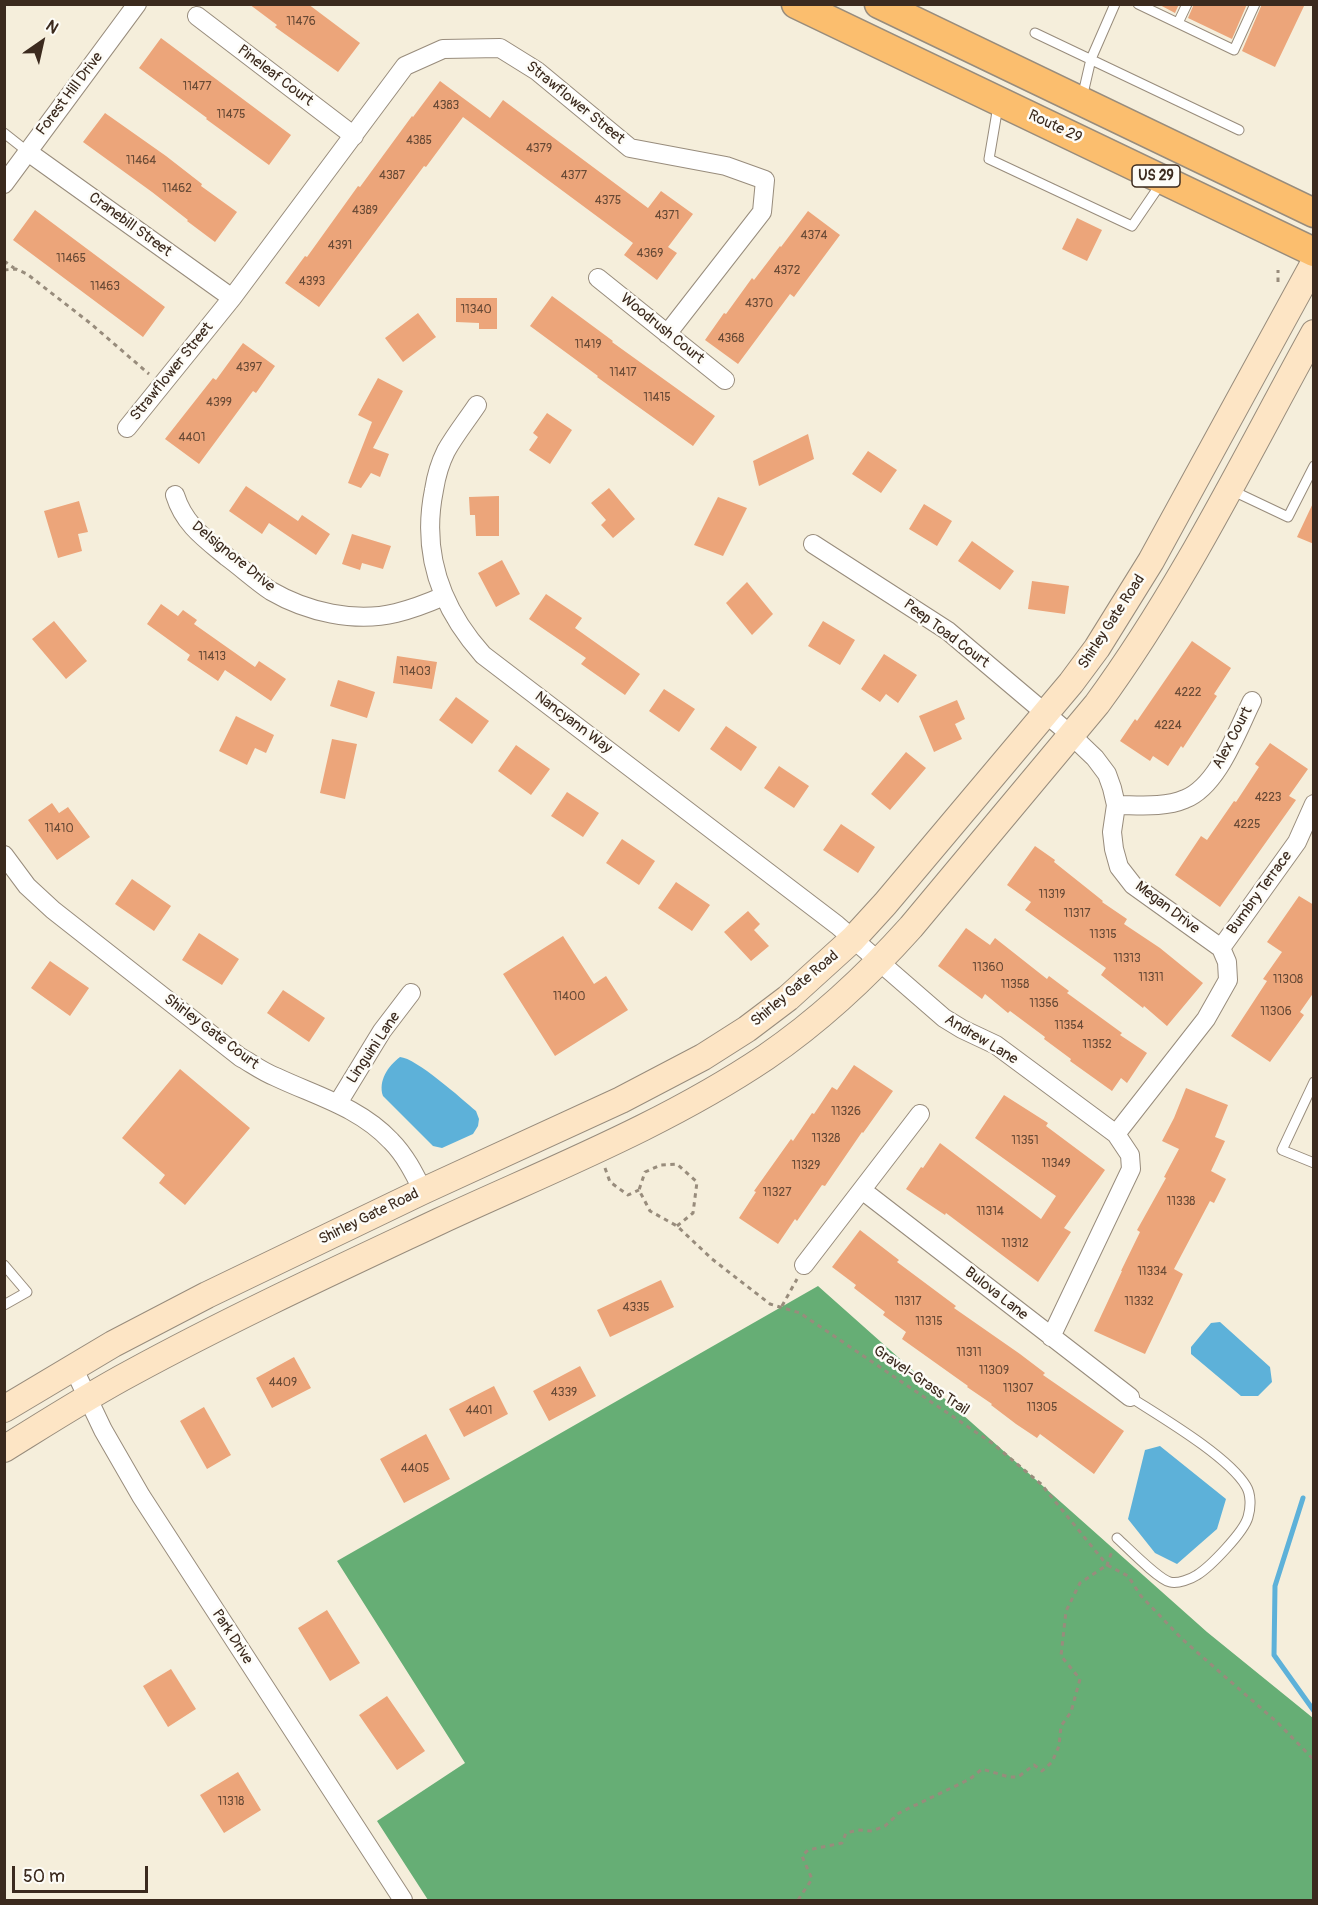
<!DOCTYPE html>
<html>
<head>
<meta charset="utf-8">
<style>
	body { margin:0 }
	#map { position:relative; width:1318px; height:1905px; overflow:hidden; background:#f5eedb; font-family:Pangolin,sans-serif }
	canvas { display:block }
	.frame { position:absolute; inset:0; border:6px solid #3b2a1e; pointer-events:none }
	.north { position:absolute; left:12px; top:12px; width:60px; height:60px; -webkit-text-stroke:4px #fdfcf7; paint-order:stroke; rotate:34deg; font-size:16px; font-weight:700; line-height:24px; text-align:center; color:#3b2a1e }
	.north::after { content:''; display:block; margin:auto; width:21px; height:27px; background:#3b2a1e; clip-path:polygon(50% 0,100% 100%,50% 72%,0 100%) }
	.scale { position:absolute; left:12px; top:1866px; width:136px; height:27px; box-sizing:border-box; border:3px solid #3b2a1e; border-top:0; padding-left:8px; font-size:18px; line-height:21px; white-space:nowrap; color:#3b2a1e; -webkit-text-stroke:4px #fdfcf7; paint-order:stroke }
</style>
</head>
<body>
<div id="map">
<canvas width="1318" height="1905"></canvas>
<div class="frame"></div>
<div class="north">N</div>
<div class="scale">50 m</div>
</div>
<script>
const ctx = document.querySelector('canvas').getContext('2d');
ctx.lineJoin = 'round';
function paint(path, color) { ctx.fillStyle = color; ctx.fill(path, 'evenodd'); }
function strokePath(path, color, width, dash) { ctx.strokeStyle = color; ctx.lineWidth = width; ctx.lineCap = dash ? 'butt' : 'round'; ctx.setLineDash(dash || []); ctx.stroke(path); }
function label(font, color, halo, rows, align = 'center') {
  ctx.font = font + ' Pangolin,sans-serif'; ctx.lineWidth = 5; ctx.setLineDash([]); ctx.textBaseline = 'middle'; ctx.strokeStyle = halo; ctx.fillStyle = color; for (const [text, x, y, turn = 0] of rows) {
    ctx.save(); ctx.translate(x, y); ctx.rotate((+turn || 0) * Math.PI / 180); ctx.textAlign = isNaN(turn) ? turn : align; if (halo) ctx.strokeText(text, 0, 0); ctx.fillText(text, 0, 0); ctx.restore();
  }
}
paint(new Path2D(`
	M818,1286L1207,1632L1313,1718V1900H428L377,1821L465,1763L337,1561Z`), '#66ae75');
paint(new Path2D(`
	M400,1057C416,1058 462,1099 476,1111L479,1119L478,1126L473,1134L442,1148L433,1146L383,1096C378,1081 388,1066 400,1057Z
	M1220,1322L1270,1367L1272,1382L1258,1396H1241L1191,1354V1347L1211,1323Z
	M1160,1446L1226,1499L1217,1529L1177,1564L1155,1553L1128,1519L1145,1450Z`), '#5db1d9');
strokePath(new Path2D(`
	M1303,1498L1275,1586L1274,1655L1314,1711`), '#5db1d9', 5);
paint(new Path2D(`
	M249,4H308L360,43L338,72L275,27L277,25Z
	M1158,4H1179L1175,13Z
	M1194,4H1247L1232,39L1188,18Z
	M1262,4H1305L1275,67L1242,51Z
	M161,38L291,135L269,165L206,119L207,118L139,68Z
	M440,81L490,118L503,100L648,208L661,191L693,214L668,247L677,253L657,280L624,255L633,243L463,117L426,167L424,166L319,307L285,283L305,256L307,257L358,186L360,187L412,116L413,117Z
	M105,113L166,156L202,184L201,186L237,212L215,242L187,221L188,220L152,192L83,142Z
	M35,210L165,307L143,337L13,240Z
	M808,211L840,235L794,297L790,294L738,364L705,340L724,313L726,314L752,278L754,280L780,246L781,247Z
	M1077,218L1102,230L1087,261L1062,249Z
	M552,296L613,341L612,342L715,416L693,446L626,398L597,377L598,376L530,326Z
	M456,298H497V329H479V323L456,322Z
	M418,313L436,337L403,362L385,338Z
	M243,343L275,366L256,393L253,391L199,464L165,439L213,378L216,380Z
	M378,378L403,391L373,448L389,454L380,477L371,473L361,488L348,483L372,422L358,415Z
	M547,413L572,430L550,464L529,450L538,437L533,433Z
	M808,434L814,459L759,486L753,461Z
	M868,451L897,470L881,493L852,474Z
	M246,486L298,521L302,515L330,534L316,555L269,523L262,534L229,511Z
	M609,488L635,519L613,538L601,525L606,520L591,503Z
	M499,496V536H476L475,515H470L469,497Z
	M718,497L747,508L723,556L694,545Z
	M79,501L88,532L78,534L82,551L58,558L44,511Z
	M1314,501V544L1297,537Z
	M924,504L952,521L937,546L909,529Z
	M352,534L391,546L383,569L362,563L360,570L342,564Z
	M972,541L1014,571L1000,590L958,561Z
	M502,560L520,594L496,607L478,573Z
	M1032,581L1069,586L1065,614L1028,609Z
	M747,582L773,614L752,635L726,603Z
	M546,594L582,618L575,628L640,674L625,695L581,664L586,658L529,619Z
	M161,604L178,616L183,610L197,620L194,624L255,667L259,661L286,679L271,701L225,670L218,681L187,660L190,655L147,624Z
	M54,621L87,661L66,679L32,639Z
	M823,621L855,640L840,665L808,646Z
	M1192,641L1231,668L1214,694L1217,696L1183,748L1181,746L1168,766L1153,756L1150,761L1120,741L1135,719L1137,721Z
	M884,654L917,675L898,703L886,694L880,702L861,689Z
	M397,656L437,662L432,689L393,683Z
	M338,680L375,692L367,718L330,706Z
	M664,689L695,709L679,732L649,711Z
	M456,697L489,721L472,744L439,720Z
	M957,700L965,719L955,724L962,739L934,752L919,716Z
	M236,716L274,735L266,753L255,748L247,765L219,751Z
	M726,726L757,747L741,771L710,749Z
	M332,739L357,744L345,799L320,793Z
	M1270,743L1308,769L1289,796L1296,800L1220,907L1175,875L1201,836L1207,840L1234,801L1236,802L1259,767L1255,764Z
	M516,745L550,769L531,795L498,771Z
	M906,752L926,768L890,810L871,794Z
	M779,766L809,786L794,808L764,788Z
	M567,792L599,813L583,837L551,816Z
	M52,803L59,813L68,807L90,837L57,860L28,820Z
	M841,824L875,847L858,873L823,850Z
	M622,839L655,861L639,885L606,863Z
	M1035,846L1055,860L1054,862L1103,901L1102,902L1127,919L1124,924L1160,948L1203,983L1167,1026L1144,1006L1143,1008L1101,975L1106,968L1025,910L1031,902L1007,885Z
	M132,879L171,906L154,931L115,904Z
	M676,882L710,905L692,931L658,908Z
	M1299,896L1314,905V992L1300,1012L1304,1015L1270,1062L1231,1036L1267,981L1263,979L1282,952L1267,942Z
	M748,911L760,924L754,930L769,946L751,961L724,932Z
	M966,928L990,945L995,938L1047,979L1049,976L1069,991L1067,993L1122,1033L1120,1035L1147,1053L1127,1083L1121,1078L1112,1091L1070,1061L1071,1059L1044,1039L1045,1037L1010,1011L1008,1013L985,994L982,999L938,966Z
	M199,933L239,959L222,985L182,960Z
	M563,936L594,984L606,976L628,1010L555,1056L503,974Z
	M50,961L89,988L70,1016L31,988Z
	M283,990L325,1018L309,1042L267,1013Z
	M854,1065L893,1091L863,1133L862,1132L825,1186L822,1185L797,1221L795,1219L778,1244L739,1218L756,1192L754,1191L791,1139L793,1141L812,1113L814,1114L832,1087L837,1090Z
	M180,1069L250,1128L185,1205L159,1183L165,1175L122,1138Z
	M1186,1088L1228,1105L1215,1137L1225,1141L1211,1171L1226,1179L1214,1203L1210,1201L1174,1269L1183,1274L1145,1354L1094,1331L1122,1271H1121L1140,1232L1137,1230L1166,1178L1164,1177L1179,1149L1162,1141L1174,1118Z
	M1004,1095L1048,1123L1046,1126L1105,1170L1064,1228L1071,1232L1038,1282L946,1213L945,1215L906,1189L921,1167L923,1168L940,1143L1041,1219L1056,1196L975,1138Z
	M860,1230L899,1260L897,1262L956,1306L954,1308L1020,1354L1045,1373L1043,1375L1124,1431L1094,1474L1040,1434L1037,1438L1016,1424L991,1405L992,1404L967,1387L968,1386L902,1339L906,1332L883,1315L885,1312L854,1288L856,1285L832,1267Z
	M661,1280L674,1307L610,1337L597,1310Z
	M294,1357L311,1388L272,1408L256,1378Z
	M580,1366L596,1396L549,1421L533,1391Z
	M494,1386L508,1414L464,1437L449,1409Z
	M204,1407L231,1455L207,1469L180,1421Z
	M426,1434L450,1479L404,1503L380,1459Z
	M327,1610L360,1663L330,1681L298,1628Z
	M171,1669L196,1709L168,1727L143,1686Z
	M387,1696L425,1751L397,1770L359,1715Z
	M238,1772L261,1810L224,1833L200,1795Z`), '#eca57a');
const service = new Path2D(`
	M1138,4L1234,50L1255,4
	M1178,23L1187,4
	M1035,33L1239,130
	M1082,98L1091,59L1115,4
	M998,106L989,159L1132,226L1162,182
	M4,133L28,152
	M1231,490L1288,517L1314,466
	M1314,1082L1282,1150L1314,1163
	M4,1265L27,1292L4,1305
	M1117,1538C1128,1548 1158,1579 1170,1582C1178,1584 1191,1579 1197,1575C1210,1567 1244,1532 1248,1517C1251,1507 1251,1494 1246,1486C1228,1456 1161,1417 1130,1397`);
const minor = new Path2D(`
	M197,16L354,136
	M28,152L232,298
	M4,184L137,4
	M598,278L725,380
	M477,405C467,420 455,435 446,451C440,463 436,477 434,490C421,554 441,608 483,655L837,925L944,1018L962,1029L996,1045L1116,1134L1130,1155L1131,1169L1051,1337
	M127,428L232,298L405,66L443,49L500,48L537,71L630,148L726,166L765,180L762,212L667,334
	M175,495C184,524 204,538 227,557C242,568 256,581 271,591C307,612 355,623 396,613C412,609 428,603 444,596
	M813,544L948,631L1071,735L1095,758L1107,774L1112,788L1116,805L1112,832L1114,849L1119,867L1133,885L1221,948L1227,962L1228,980L1206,1019L1116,1134
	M1116,805C1138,805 1164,808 1185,799C1218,786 1237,731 1252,701
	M4,855L27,886L53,910L240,1057C251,1063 263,1072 276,1077C316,1096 359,1107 391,1141C405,1155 414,1173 423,1191
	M1221,948L1297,842L1314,804
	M338,1103L382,1031L411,993
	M862,1190L1130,1397
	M804,1265L920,1114
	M73,1367L103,1430L141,1496L403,1900`);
const secondary = new Path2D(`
	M4,1409L113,1344L207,1295L423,1191L621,1100L703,1057L747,1029L788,998L853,939L885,904L1071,683L1097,648L1151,561L1314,263
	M4,1449C46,1423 88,1396 131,1373C232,1318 336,1270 440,1221C550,1170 665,1125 766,1057C820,1020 868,975 911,927L1097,704C1182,588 1245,458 1314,333`);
const primary = new Path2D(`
	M796,4L1314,252
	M879,4L1314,213`);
strokePath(service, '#988c7c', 11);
strokePath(minor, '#988c7c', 20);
strokePath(secondary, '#988c7c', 28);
strokePath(primary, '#988c7c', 31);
strokePath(new Path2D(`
	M4,261L14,268
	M4,270L16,269L27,274L90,323L149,374
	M1278,282V270
	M605,1168L610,1182L628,1195L639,1190
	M677,1226L693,1213L697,1182L677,1164L661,1165L645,1172L639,1190L650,1211L677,1226L712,1259L770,1304L800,1313L992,1443L1041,1484L1107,1565L1112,1551
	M782,1306L797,1279
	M798,1900L812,1879L802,1856L808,1850L842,1843L846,1833L858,1830L872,1831L885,1826L899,1813L970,1779L982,1769L1009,1777H1018L1034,1765L1042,1771L1052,1762L1059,1746L1061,1726L1071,1712L1080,1679L1061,1656L1066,1611L1080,1583L1107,1565L1128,1576L1141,1596L1182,1639L1278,1723L1314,1760`), '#988c7c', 3, [4.5, 4.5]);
strokePath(service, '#fff', 9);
strokePath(minor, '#fff', 18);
strokePath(secondary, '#fde5c5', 26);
strokePath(primary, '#fbbe6e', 28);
label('12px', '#674935', null, [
	["11476",301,22],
	["11477",197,87],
	["4383",446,106],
	["11475",231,115],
	["4385",419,141],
	["4379",539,149],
	["11464",141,161],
	["4387",392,176],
	["4377",574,176],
	["11462",177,189],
	["4375",608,201],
	["4389",365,211],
	["4371",667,216],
	["4374",814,236],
	["4391",340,246],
	["4369",650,254],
	["11465",71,259],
	["4372",787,271],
	["4393",312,282],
	["11463",105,287],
	["4370",759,304],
	["11340",476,310],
	["4368",731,339],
	["11419",588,345],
	["4397",249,368],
	["11417",623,373],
	["11415",657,398],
	["4399",219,403],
	["4401",192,438],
	["11413",212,657],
	["11403",415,672],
	["4222",1188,693],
	["4224",1168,726],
	["4223",1268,798],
	["4225",1247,825],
	["11410",59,829],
	["11319",1052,895],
	["11317",1077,914],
	["11315",1103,935],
	["11313",1127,959],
	["11360",988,968],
	["11311",1151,978],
	["11308",1288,980],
	["11358",1015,985],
	["11400",569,997],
	["11356",1044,1004],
	["11306",1276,1012],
	["11354",1069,1026],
	["11352",1097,1045],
	["11326",846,1112],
	["11328",826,1139],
	["11351",1025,1141],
	["11349",1056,1164],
	["11329",806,1166],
	["11327",777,1193],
	["11338",1181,1202],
	["11314",990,1212],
	["11312",1015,1244],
	["11334",1152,1272],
	["11317",908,1302],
	["11332",1139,1302],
	["4335",636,1308],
	["11315",929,1322],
	["11311",969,1353],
	["11309",994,1371],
	["4409",283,1383],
	["11307",1018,1389],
	["4339",564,1393],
	["11305",1042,1408],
	["4401",479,1411],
	["4405",415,1469],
	["11318",231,1802]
]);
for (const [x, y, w] of [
	[1156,176,48]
]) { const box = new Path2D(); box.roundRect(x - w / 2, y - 11, w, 22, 4.5); ctx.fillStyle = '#fdfcf7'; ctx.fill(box); strokePath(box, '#3b2a1e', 1.5); }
label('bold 14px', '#3b2a1e', null, [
	["US 29",1156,176]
]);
label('15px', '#3b2a1e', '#fdfcf7', [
	["Pineleaf Court",275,76,37],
	["Forest Hill Drive",70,94,-53],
	["Strawflower Street",575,103,39],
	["Route 29",1055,127,25],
	["Cranebill Street",130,225,36],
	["Woodrush Court",662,329,39],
	["Strawflower Street",172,372,-51],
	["Delsignore Drive",233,557,39],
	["Shirley Gate Road",1112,622,-57],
	["Peep Toad Court",946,634,37],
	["Nancyann Way",573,723,37],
	["Alex Court",1233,738,-62],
	["Bumbry Terrace",1260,893,-54],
	["Megan Drive",1167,908,37],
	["Shirley Gate Road",795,989,-40],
	["Shirley Gate Court",211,1032,37],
	["Andrew Lane",981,1040,31],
	["Linguini Lane",374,1048,-56],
	["Shirley Gate Road",369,1217,-26],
	["Bulova Lane",996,1294,38],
	["Gravel-Grass Trail",921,1381,34],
	["Park Drive",232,1637,57]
]);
</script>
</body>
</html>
